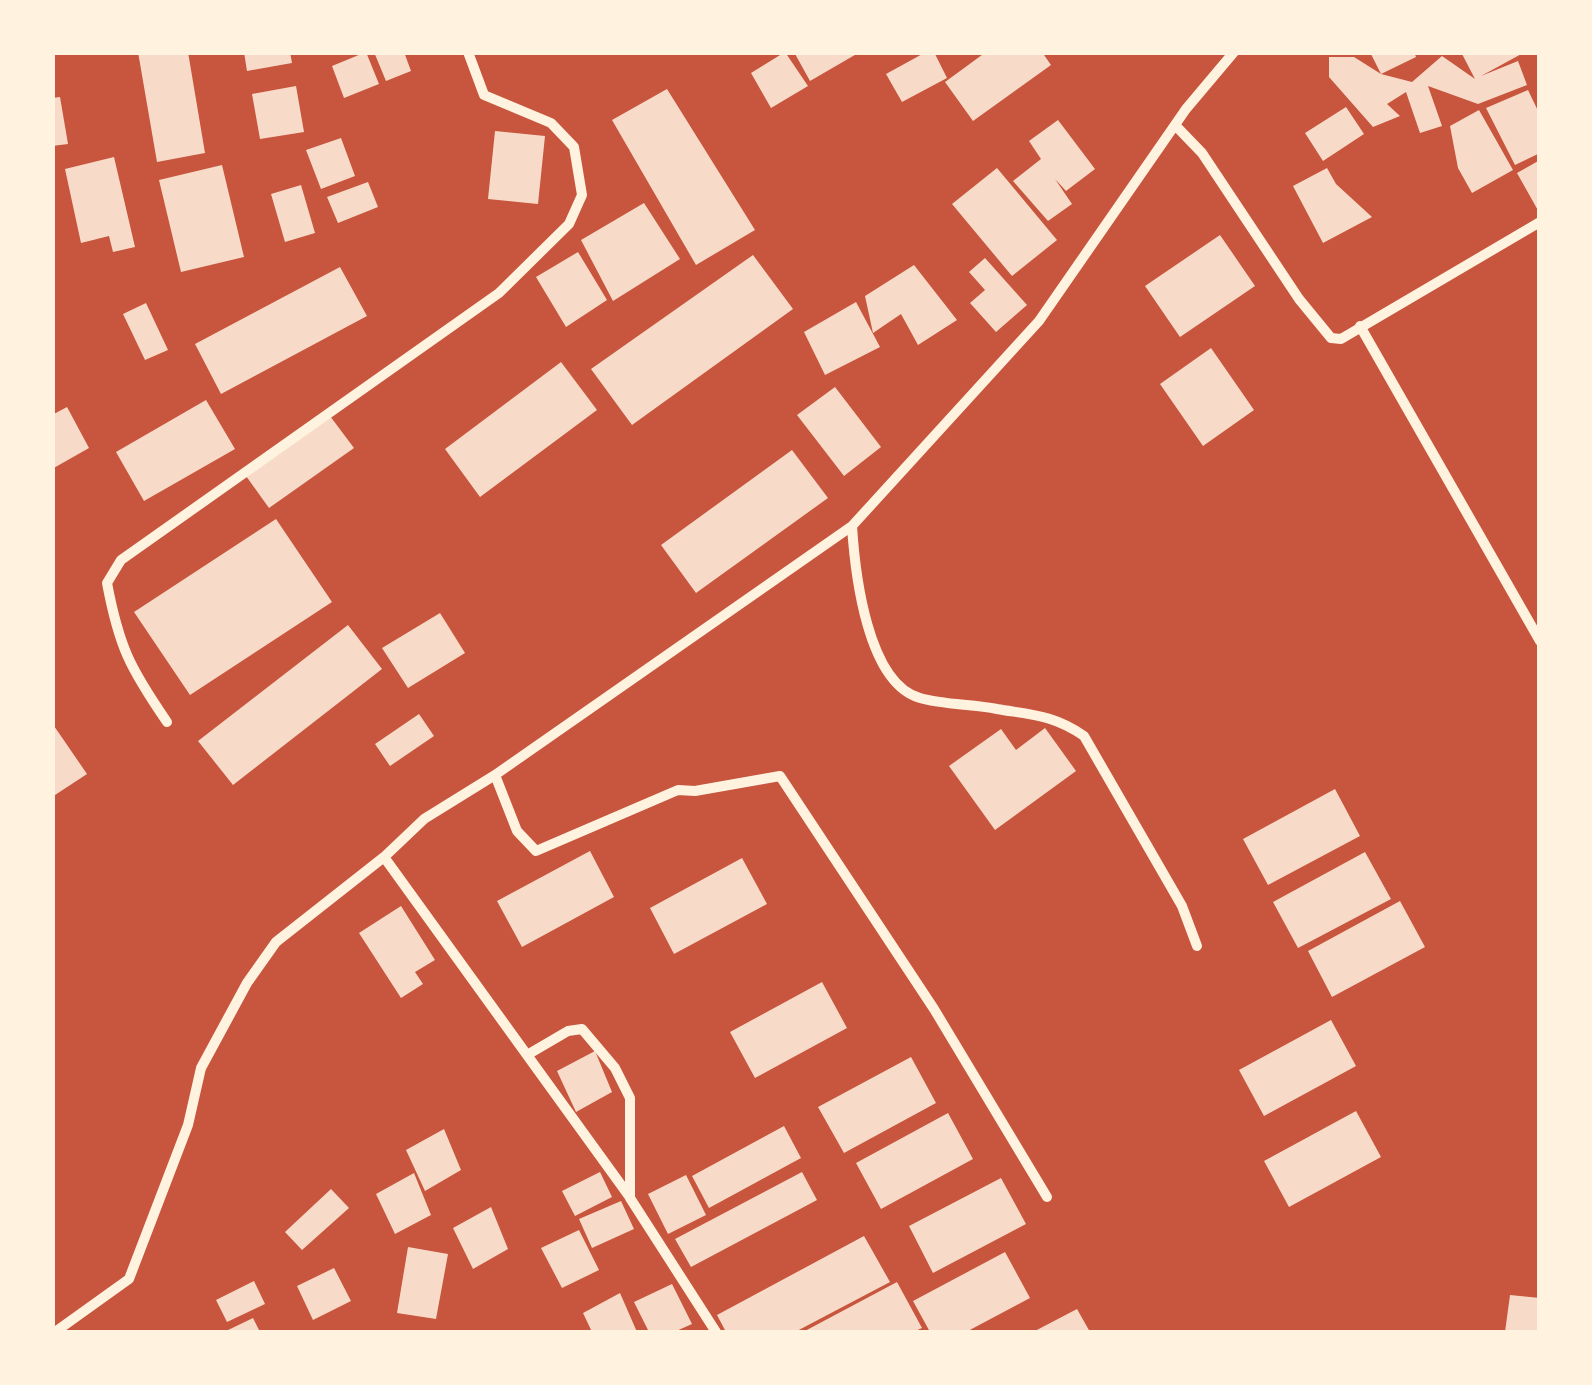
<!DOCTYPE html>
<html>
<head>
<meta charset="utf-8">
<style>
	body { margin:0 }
	#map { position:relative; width:1592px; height:1385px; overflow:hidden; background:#c8553d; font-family:Poppins,sans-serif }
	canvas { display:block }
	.frame { position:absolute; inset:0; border:55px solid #fff3e0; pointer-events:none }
</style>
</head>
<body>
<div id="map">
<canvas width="1592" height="1385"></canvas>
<div class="frame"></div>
</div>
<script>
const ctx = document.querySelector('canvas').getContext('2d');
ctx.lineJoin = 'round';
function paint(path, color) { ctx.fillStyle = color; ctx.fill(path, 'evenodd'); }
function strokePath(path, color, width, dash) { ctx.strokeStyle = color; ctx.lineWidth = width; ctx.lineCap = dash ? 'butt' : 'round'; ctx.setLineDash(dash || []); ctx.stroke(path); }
paint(new Path2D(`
	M138,52H188L205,153L157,162Z
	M244,52H290L292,63L247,71Z
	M366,52L379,84L344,98L332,66Z
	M374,52H404L411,71L386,81Z
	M785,52L808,86L771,108L751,73Z
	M794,52H860L810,81Z
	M926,52H934L947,78L902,102L886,74Z
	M986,52H1042L1051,65L973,121L945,82Z
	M1370,52H1414L1416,57L1381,74Z
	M1461,52H1525L1481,76L1518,61L1527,85L1478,104L1428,86L1442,126L1420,133L1406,92L1387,104L1400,116L1373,127L1329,77V57H1354L1381,74L1412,82L1442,56L1475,79Z
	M296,86L304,132L260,139L252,94Z
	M667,89L755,230L696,265L612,120Z
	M1528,90L1540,115V153L1515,165L1486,108Z
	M60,97L68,144L52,146V98Z
	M1346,107L1364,134L1323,161L1305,133Z
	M1479,110L1513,170L1472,193L1458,168L1450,126Z
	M1058,120L1095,169L1066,191L1055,179L1072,204L1048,221L1013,181L1041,159L1029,141Z
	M495,131L545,136L538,204L488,199Z
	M341,138L355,176L321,189L306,150Z
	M114,157L135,247L113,252L109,236L81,243L65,169Z
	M1540,160V214L1517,173Z
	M222,165L244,257L181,272L159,180Z
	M997,168L1057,240L1012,276L952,204Z
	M1327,168L1336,184L1372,217L1323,243L1293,186Z
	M368,182L378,207L338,223L327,197Z
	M301,185L315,233L285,242L271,194Z
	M644,203L680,259L613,301L581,240Z
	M1220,235L1255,286L1180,337L1145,286Z
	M578,252L607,300L566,327L536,277Z
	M753,255L793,309L632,425L591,369Z
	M985,258L1027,305L996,332L970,303L985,290L969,272Z
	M914,265L957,320L918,345L901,314L873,333L865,296Z
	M340,267L367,316L221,394L195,344Z
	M856,302L880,347L825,375L804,332Z
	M146,303L168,350L145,360L123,314Z
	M1211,348L1254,410L1203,446L1160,384Z
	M561,362L597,410L480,497L445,449Z
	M835,387L881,447L844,476L797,415Z
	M206,400L235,449L144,501L116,452Z
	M67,407L89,448L52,469V415Z
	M330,416L354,448L269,508L246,476Z
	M792,450L828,498L696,593L661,545Z
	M276,519L332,602L190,695L134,612Z
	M440,613L465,653L408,688L382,648Z
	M348,625L382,669L233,785L198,741Z
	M419,714L434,736L390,766L375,744Z
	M52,723L87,774L52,797Z
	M1045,728L1076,771L995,830L949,766L1001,729L1016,750Z
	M1335,789L1360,836L1268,885L1243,839Z
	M590,851L614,897L522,947L497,901Z
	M1365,852L1391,899L1298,948L1273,902Z
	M742,858L767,904L674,954L650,908Z
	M1400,901L1425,947L1332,997L1308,951Z
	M401,906L435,960L415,972L423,984L401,998L359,933Z
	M822,982L847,1028L755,1078L730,1032Z
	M1331,1020L1356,1066L1264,1116L1239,1070Z
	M595,1051L612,1092L576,1112L557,1071Z
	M911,1057L936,1103L844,1153L818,1107Z
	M1356,1111L1381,1157L1289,1207L1264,1161Z
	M948,1113L973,1159L881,1209L856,1163Z
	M784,1126L801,1158L709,1208L692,1176Z
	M444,1129L461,1170L425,1191L406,1150Z
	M600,1172L612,1197L575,1216L562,1191Z
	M802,1172L817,1200L691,1267L675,1239Z
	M414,1173L431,1215L395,1234L376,1194Z
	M686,1175L706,1215L668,1234L648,1194Z
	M1001,1178L1026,1224L933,1273L909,1226Z
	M331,1189L349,1208L302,1250L285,1232Z
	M621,1201L634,1229L592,1248L579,1219Z
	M491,1207L508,1249L473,1269L453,1228Z
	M579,1230L599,1270L562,1288L541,1248Z
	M864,1236L890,1282L795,1332H726L717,1315Z
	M408,1247L448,1254L436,1319L397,1313Z
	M1005,1252L1030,1298L966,1332H930L913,1301Z
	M334,1268L351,1301L313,1320L297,1286Z
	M254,1281L265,1304L227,1322L216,1300Z
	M897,1282L922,1328L913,1332H803Z
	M672,1284L692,1324L674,1332H649L634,1302Z
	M620,1293L637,1332H592L583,1313Z
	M1510,1295L1540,1298V1332H1505Z
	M1077,1309L1090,1332H1033Z
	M253,1318L260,1332H224Z`), '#f7dbc8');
strokePath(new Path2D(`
	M1175,125L1202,153L1299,299L1331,338L1341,339L1540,222
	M1360,326L1540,641
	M852,526C855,573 867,683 920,698C944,705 973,704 997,709C1032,715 1054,715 1084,736L1182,906L1197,946
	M167,722C130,668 119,647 107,583L121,560L499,293L569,224L582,195L574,147L551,123L484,95L468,52
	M495,775L517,831L536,851L678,790L695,791L780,776L934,1009L1047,1197
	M384,857L527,1055L568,1031L582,1029L615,1068L630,1098V1198L716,1332
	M527,1055L629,1196
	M55,1332L129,1279L188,1125L201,1068L247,983L276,942L384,857L424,819L495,775L852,526L1039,321L1186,109L1234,52`), '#fff3e0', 10);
</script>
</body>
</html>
